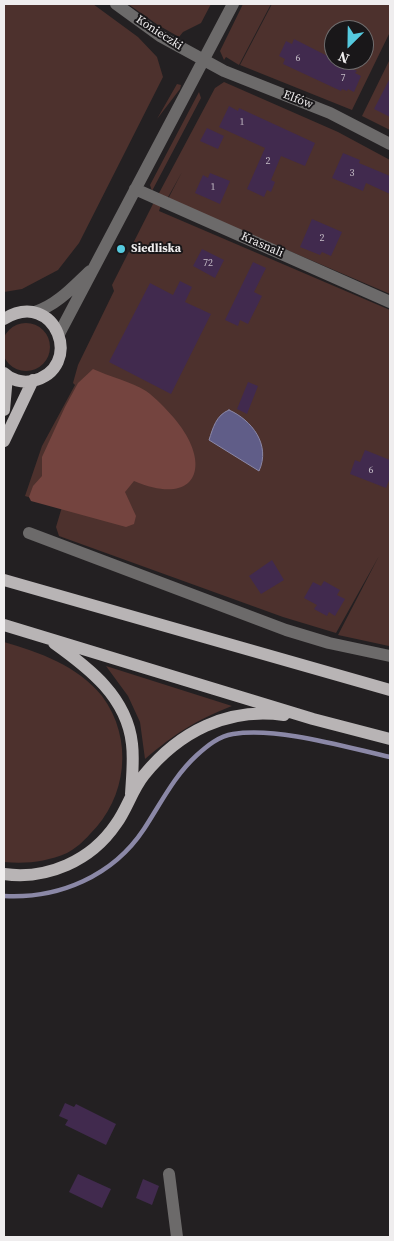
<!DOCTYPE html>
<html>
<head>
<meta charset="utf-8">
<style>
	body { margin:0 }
	#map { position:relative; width:394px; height:1241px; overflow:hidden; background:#232022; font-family:"Source Serif 4",serif }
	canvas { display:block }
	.frame { position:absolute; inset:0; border:5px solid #efedee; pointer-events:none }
	.north { position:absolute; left:324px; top:20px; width:50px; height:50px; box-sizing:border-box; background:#191719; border:1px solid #6f6d6e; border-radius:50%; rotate:203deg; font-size:14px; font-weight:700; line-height:20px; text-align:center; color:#efedee }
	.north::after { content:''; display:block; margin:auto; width:18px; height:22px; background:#55cadf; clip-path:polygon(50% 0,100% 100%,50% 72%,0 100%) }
</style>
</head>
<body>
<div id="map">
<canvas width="394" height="1241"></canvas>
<div class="frame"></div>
<div class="north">N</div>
</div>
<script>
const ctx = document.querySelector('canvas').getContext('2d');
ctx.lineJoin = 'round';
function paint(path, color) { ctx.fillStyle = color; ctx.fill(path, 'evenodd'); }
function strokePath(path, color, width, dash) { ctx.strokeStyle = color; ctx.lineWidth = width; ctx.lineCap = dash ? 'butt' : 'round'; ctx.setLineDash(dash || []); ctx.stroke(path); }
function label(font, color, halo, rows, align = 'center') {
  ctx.font = font + ' "Source Serif 4",serif'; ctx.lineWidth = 4; ctx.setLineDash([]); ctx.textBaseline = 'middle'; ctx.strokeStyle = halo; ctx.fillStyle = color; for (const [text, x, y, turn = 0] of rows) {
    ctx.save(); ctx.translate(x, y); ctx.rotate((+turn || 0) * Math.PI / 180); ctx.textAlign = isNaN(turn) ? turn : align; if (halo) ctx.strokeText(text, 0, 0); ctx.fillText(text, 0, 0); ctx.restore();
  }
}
paint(new Path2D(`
	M4,4H93L138,37L157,57L163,77L79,243L58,270L22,289L4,292Z
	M128,4H211L201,23L183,32L179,37L158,25Z
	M243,4H271L239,65L226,57L224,60L220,51Z
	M272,4H390V32L352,110L240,65ZM334,30H364V60H334Z
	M390,59V130L362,116Z
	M224,82L338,132L390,160V294L168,199L182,172L167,199L158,195L215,88Z
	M177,84L181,85L180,89L157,119Z
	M199,92L201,98L152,191L150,185Z
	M154,202L161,205L159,211L390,310L389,646L338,635L379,556L336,633L283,617L59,536L56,527L62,507L25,496L42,446L75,385L73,383L78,365L114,291L112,285Z
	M2 347a24 24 0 1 1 48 0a24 24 0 1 1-48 0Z
	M4,642C39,652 78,666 102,696C134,739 127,798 90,834C84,841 75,849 67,853C46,862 26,864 4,862Z
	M106,666L232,706C194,721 176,733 145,759L140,722L128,696Z`), '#4d312d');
paint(new Path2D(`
	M93,369C108,376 132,382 146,391C156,398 166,409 174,418C214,465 197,508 134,481L125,492L136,516L134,524L126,527L31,501L29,497L33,486L42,476V457L65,407L78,383Z`), '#74443f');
const water = new Path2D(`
	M229,410C252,420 271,445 259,471L209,440C213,428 216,415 229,410Z`);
paint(water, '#605d88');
strokePath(water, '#8b88a7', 1);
strokePath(new Path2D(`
	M4,896C59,899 113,876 144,829C161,803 174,776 197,755C207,746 219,736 233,734C279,727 345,747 390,757`), '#8b88a7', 4.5);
paint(new Path2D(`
	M294,39L357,71L355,73L361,76L354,92L348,89L347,91L342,89L341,91L283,64L285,59L279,56L286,41L292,44Z
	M390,78V117L374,109Z
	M229,106L238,111L239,108L315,143L305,166L281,156L271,180L275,182L271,192L267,190L264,197L247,189L265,148L219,127Z
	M207,128L224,136L218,149L200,141Z
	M343,153L360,160L359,163L390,176V194L366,183L363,191L332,178Z
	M210,173L230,181L220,204L195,193L203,175L208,178Z
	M312,219L342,232L331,256L322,252L320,255L300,247Z
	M202,249L224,260L215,278L193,266Z
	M253,262L266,268L254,292L262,296L248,324L240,320L238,326L225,320Z
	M180,281L192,287L185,302L211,314L171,394L109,362L150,283L173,295Z
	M248,382L258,386L247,414L237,409Z
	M365,450L390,460V478L386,488L350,474L355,460L360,462Z
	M272,560L284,580L261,594L249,576Z
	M324,581L340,590L337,595L345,599L335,616L329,612L327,616L314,609L317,605L304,598L313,582L321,586Z
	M65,1103L74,1107L76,1104L116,1124L106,1145L65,1125L68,1120L59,1116Z
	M78,1174L111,1189L102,1208L69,1192Z
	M143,1179L159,1186L152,1205L136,1198Z`), '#412a4e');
strokePath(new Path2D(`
	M116,4L160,36L224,71L330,113L390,144
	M135,189L390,302
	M35,312C57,305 73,287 90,271
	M59,334L233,4
	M29,533L286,630L329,643L390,656
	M169,1174L177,1237`), '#6c6a6a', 12);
strokePath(new Path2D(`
	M4,319C56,287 86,369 32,381C22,383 11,380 4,373
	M4,410L7,376
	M4,441L33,380
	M4,580L390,690
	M4,625L313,719L390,739
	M54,643C89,668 127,697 132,744C134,760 132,777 131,794
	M4,874C47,880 91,861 116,824C127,809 132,790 144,775C179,732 227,707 284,715`), '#b8b4b5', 12);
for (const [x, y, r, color] of [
	[121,249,5,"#55cadf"]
]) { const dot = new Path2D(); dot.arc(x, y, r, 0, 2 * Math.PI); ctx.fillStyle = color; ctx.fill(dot); strokePath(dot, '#191719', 2); }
label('10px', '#c4bcc6', null, [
	["6",298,58],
	["7",343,78],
	["1",242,122],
	["2",268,161],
	["3",352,173],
	["1",213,187],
	["2",322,238],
	["72",208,263],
	["6",371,470]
]);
label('12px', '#efedee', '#191719', [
	["Konieczki",159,33,33],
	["Elfów",298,100,21],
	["Krasnali",262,245,24]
]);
label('bold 12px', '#efedee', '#191719', [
	["Siedliska",131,249]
], 'left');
</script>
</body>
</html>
